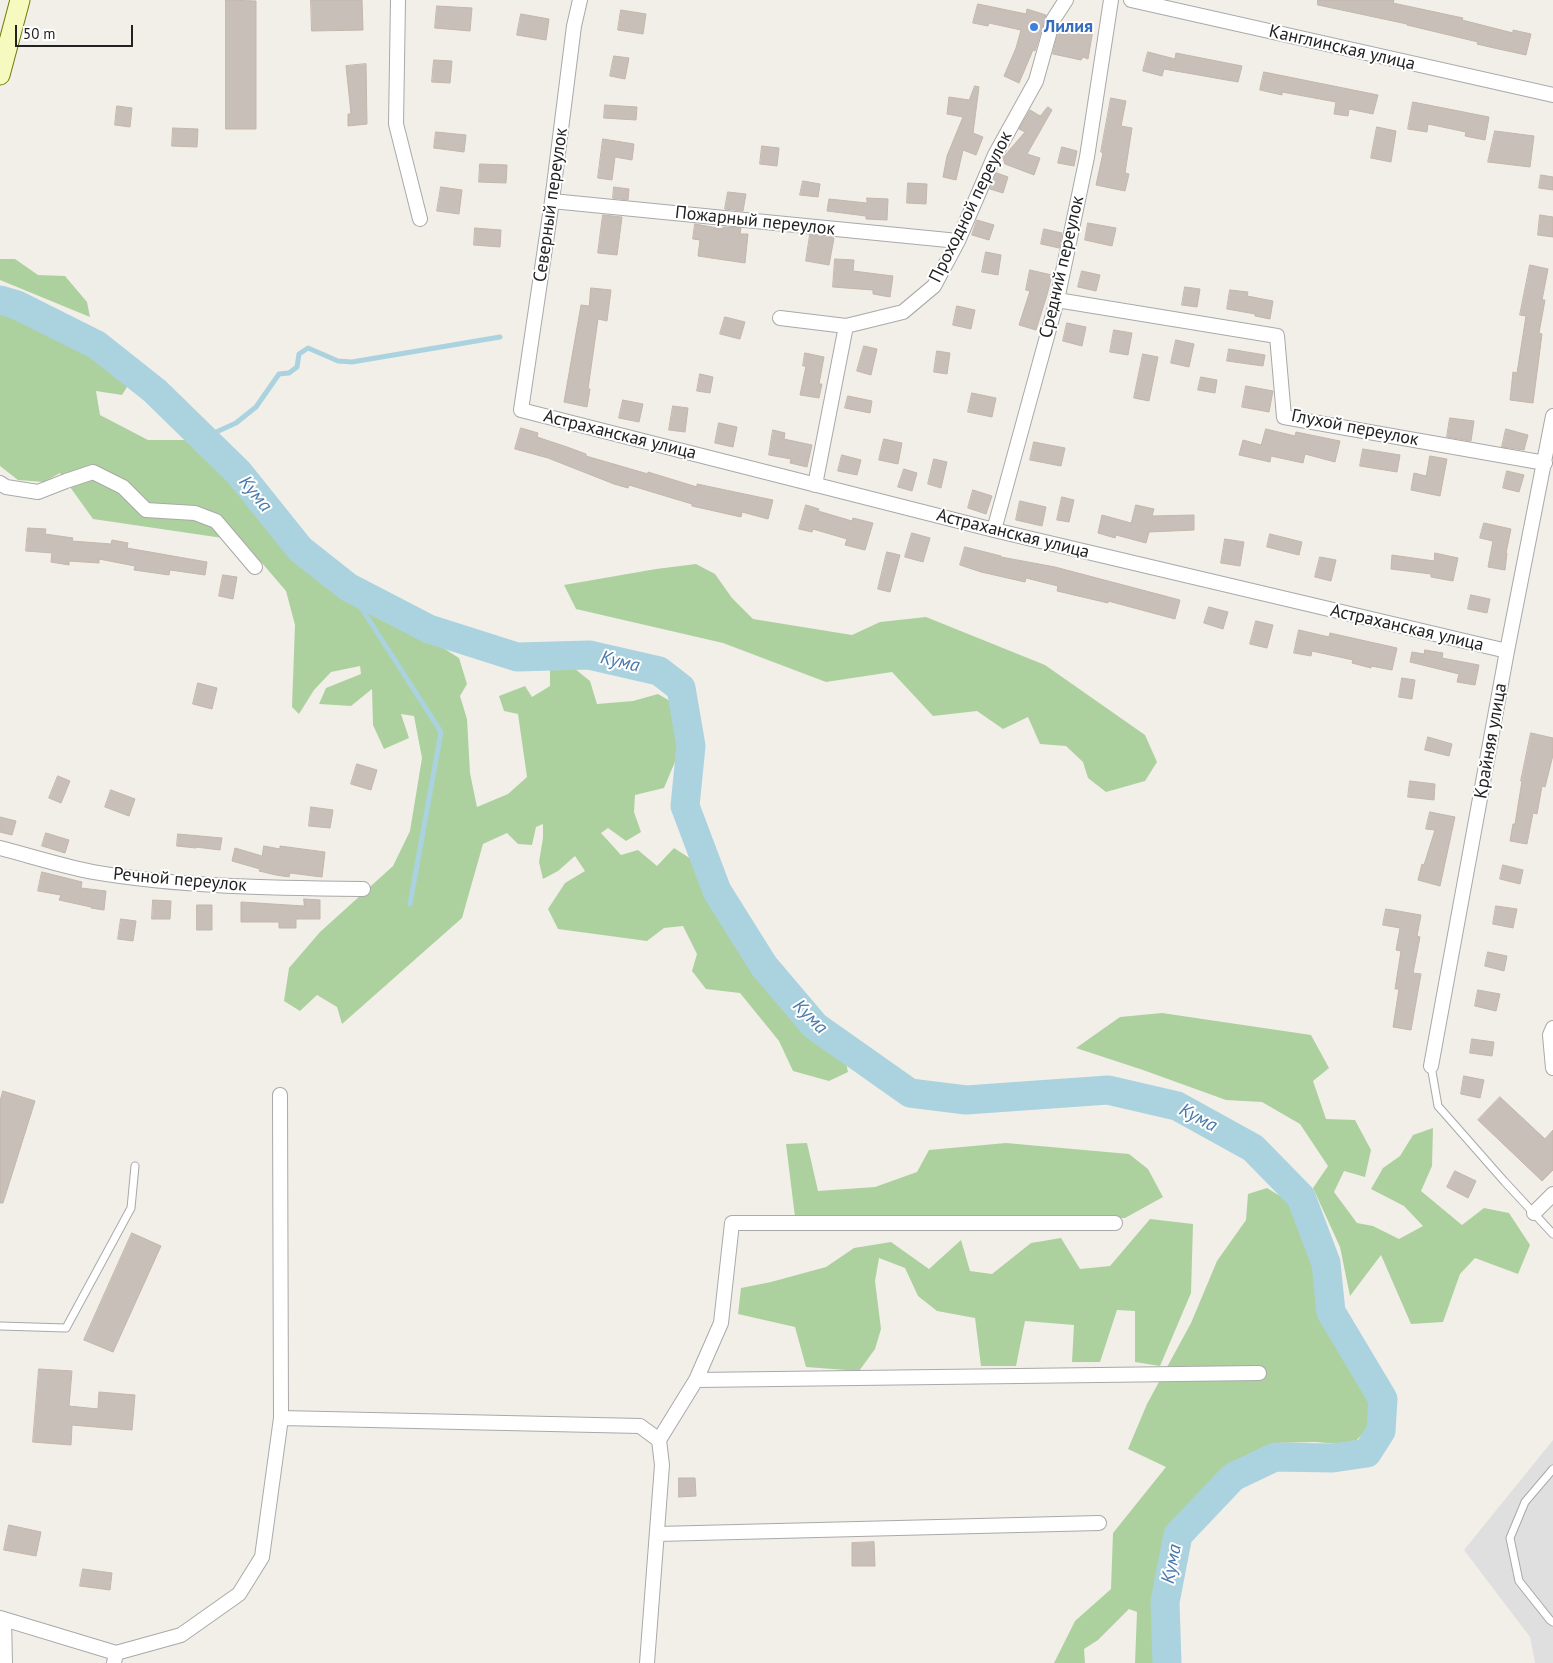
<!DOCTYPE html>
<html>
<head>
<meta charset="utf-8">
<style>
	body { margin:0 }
	#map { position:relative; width:1553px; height:1663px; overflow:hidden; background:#f2efe9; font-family:"PT Sans",sans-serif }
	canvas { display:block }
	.scale { position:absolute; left:15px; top:25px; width:118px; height:22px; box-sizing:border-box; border:2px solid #222; border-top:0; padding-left:6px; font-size:15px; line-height:18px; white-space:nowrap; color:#222; -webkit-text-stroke:4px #fff; paint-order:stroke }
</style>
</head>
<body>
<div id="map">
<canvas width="1553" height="1663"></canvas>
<div class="scale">50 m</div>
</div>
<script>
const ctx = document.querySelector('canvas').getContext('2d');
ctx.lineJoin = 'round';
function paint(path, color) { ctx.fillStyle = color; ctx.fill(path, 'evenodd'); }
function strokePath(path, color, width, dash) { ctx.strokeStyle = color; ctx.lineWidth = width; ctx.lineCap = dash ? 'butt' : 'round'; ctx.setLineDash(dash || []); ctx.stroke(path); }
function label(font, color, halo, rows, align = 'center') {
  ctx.font = font + ' "PT Sans",sans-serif'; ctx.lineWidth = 4; ctx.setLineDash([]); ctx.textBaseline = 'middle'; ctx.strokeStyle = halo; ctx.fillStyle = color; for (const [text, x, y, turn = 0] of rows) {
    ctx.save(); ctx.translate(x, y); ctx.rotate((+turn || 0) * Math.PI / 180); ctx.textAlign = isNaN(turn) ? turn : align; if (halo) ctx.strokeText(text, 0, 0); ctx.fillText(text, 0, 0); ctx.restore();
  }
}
paint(new Path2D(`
	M1553,1440V1663H1535L1530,1637L1464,1550Z`), '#e0dfdf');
paint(new Path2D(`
	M0,259H15L38,275L65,276L87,302L90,317L0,280Z
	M0,312L78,347L120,368L129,384L122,395L96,391L100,415L148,440H187L228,477L295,555L341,591L396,627L429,639L459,658L467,684L460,696L467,719L470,773L477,807L508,794L527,777L518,714L504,711L499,696L525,686L532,697L550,686V669L569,664L590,681L597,704L633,701L658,694L670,701L682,745L664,788L635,795L634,812L641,832L626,841L608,828L601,833L621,855L638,850L657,866L674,848L691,859L707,892L754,971L800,1027L845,1058L848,1072L829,1081L793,1071L779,1041L740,993L706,989L692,971L697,954L683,926L664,928L647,941L558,929L548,909L565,883L585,871L575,856L558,871L543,879L539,862L543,838V824L536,827L532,845L518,844L507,833L483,844L462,918L342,1024L337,1007L317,995L300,1011L284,1001L289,968L320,932L393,866L410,831L422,758L414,716L401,714L409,738L384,749L373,725L372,689L351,706L319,704L326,688L361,674L360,666L331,672L314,690L299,714L292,707L295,625L286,591L243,541L93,519L60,473L44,482L18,480L0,466Z
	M696,564L715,574L732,598L753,619L852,635L880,622L926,617L1045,665L1145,735L1157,762L1145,781L1106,792L1088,778L1083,762L1066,746L1040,744L1028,717L1003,729L977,711L933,716L892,672L826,682L723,643L576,609L564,585L656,569Z
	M1162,1013L1311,1035L1329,1068L1313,1081L1326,1119L1355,1120L1371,1150L1365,1177L1344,1171L1334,1192L1357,1223L1373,1226L1399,1239L1423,1226L1404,1206L1371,1189L1383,1168L1400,1156L1413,1135L1433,1128L1432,1166L1421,1191L1462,1225L1484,1208L1509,1213L1530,1245L1518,1274L1475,1258L1460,1274L1443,1322L1411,1324L1381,1255L1350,1296L1340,1247L1313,1188L1328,1166L1300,1124L1262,1102L1226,1100L1143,1070L1076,1048L1120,1017Z
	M807,1143L818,1191L875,1187L917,1172L929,1150L1006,1143L1129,1154L1148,1169L1163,1197L1125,1218L795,1217L786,1144Z
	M1267,1188L1293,1204L1316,1273L1318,1311L1368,1392L1370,1426L1352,1445L1315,1442L1275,1443L1231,1464L1169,1531L1154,1606L1155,1663H1135L1137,1612L1129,1609L1098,1640L1084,1649L1085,1663H1054L1075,1621L1111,1589L1113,1533L1166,1467L1128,1449L1147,1404L1191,1323L1217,1261L1246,1220L1248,1194Z
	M1150,1219L1193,1224L1191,1293L1160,1366L1135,1362V1311L1117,1310L1100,1362H1072L1074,1325L1025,1321L1016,1366H981L975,1318L937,1311L918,1296L905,1268L879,1258L875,1281L881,1329L875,1349L859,1371L806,1367L795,1327L738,1314L741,1288L771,1282L826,1267L854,1248L891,1242L929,1269L961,1240L970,1271L992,1274L1031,1243L1061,1238L1080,1269L1110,1266Z`), '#add19e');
strokePath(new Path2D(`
	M203,438L236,423L256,407L279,374L289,373L297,367L299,354L308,348L338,361L352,362L500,337
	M348,587L441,732L410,904`), '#aad3df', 5);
strokePath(new Path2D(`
	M0,300L17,305L97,345L155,391L239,473L300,549L348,587L429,629L517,657L589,655L659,671L681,688L691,746L685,806L717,891L764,966L815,1026L910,1093L966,1100L1108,1090L1177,1106L1253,1148L1301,1197L1326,1263L1331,1312L1383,1399L1381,1431L1367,1453L1333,1458L1275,1457L1233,1477L1178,1535L1165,1602L1167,1663`), '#aad3df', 29);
const building = new Path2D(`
	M226,0L256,1V129H226Z
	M311,0H362L363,30L312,31Z
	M1318,0H1394L1393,3L1463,18L1462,20L1513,33V30L1531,34L1526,55L1494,48L1477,44L1478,42L1407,25V24L1318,5Z
	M978,4L1026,14L1027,9L1046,15L1035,51L1033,50L1019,83L1004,76L1016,48L1021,30L989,23L988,26L973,23Z
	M437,6L472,8L470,31L435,28Z
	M621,10L646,14L643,34L618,30Z
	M521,14L549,19L546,40L517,35Z
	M1060,26L1093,30L1088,59L1083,57L1081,60L1053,54Z
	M1148,52L1175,59L1176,53L1242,66L1238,82L1164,69L1162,76L1143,71Z
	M614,56L629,58L625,79L610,76Z
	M434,60L452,61L450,83L432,82Z
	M366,64L367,124L348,126V114H351L346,66Z
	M1264,72L1378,95L1373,114L1349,109L1348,116L1334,114L1336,102L1282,92V95L1260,90Z
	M975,86L979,87L973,133L983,137L976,155L963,150L956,180L943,177L947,156L963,117L947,114L949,97L969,100Z
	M1111,98L1126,101L1121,126L1132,128L1125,173L1129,174L1125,191L1096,185L1103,153L1101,152Z
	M1413,102L1489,117L1485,140L1465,136L1466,132L1428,124L1427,132L1408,129Z
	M605,105L637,107L636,120L604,118Z
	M117,106L132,108L130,127L115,125Z
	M1048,107L1052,110L1027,154L1040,158L1034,175L1005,164L1003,158L1006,154L1025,132L1019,129L1030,110L1040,116Z
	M1377,127L1396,131L1391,162L1371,158Z
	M173,128L198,129L197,147L172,146Z
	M1495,131L1534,136L1530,167L1488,162Z
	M436,132L466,135L464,152L434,148Z
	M603,139L634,144L632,160L615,157L612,180L598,178Z
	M762,146L779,148L777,166L760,164Z
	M1062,147L1077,151L1074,166L1058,163Z
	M480,164L507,165L506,183L479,182Z
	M997,173L1008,177L1003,193L990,189Z
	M1541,175L1553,177V190L1539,188Z
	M803,181L820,184L818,197L800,195Z
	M908,183L927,184L926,204L907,203Z
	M441,187L462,190L459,214L437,211Z
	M614,187L629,189L628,200L613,198Z
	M728,192L746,194L743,211L725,209Z
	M867,198L888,199L887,220L866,219V216L827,211L829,199L867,203Z
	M603,215L622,217L617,255L598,253Z
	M1540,215L1553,217V237L1538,235Z
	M977,220L994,225L989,240L972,235Z
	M1088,223L1116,228L1112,246L1085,240Z
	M695,224L723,229V227L741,228L740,234H748L745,263L698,256L700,240L693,239Z
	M475,228L501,230L500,247L474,245Z
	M1044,229L1062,233L1059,248L1041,244Z
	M810,235L834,238L829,265L806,261Z
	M986,252L1001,255L998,275L982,272Z
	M835,259L854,260L853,271L893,276L890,297L873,294V290L833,287Z
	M1530,265L1548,269L1542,300H1545L1539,333L1542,334L1533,403L1510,400L1513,372L1517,373L1526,316L1520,315Z
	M1030,270L1052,275L1047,295L1036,330L1019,325L1030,291L1026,290Z
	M1082,271L1100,275L1096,291L1078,287Z
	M1185,287L1200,289L1197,307L1182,305Z
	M591,288L611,290L607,321L598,319L588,389H590L587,407L564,402L581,305L589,306Z
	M1230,290L1248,292L1247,296L1273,301L1270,319L1255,316V314L1227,309Z
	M957,306L975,310L971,329L953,325Z
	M725,317L745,322L740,339L720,334Z
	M1067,323L1086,327L1082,346L1063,341Z
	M1114,330L1132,333L1128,355L1110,352Z
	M1176,340L1194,344L1189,367L1171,363Z
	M864,346L877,349L871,375L857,371Z
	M1229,349L1265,355L1263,366L1227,361Z
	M937,351L950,353L947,374L934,372Z
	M805,353L824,357L819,384H822L819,398L800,395L806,366H803Z
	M1143,354L1158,357L1149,401L1134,398Z
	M700,374L713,377L710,393L697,391Z
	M1201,377L1217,380L1215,393L1198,390Z
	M1246,386L1273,391L1269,412L1242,407Z
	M972,393L996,398L992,417L968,412Z
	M848,396L872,401L870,413L845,408Z
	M623,400L643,404L639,422L619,418Z
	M673,406L688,408L685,432L669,430Z
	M1450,418L1474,421L1471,441L1447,437Z
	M719,423L737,427L733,447L715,443Z
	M521,428L538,433L537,437L567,447L586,454V456L648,474V472L697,487V484L773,500L768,519L742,512L741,517L692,506V504L629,485L628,488L614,484L548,458L515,449Z
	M1266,429L1295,436L1296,432L1340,441L1335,462L1305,454L1303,463L1271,456L1270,462L1239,455L1243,440L1261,445Z
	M1506,429L1528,435L1524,450L1502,447Z
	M773,430L785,433L784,439L812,445L807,467L790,463L791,459L769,455Z
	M884,439L902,443L898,464L879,460Z
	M1034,442L1065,448L1061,466L1030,460Z
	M1363,449L1400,455L1397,472L1360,466Z
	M842,455L861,460L857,475L838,471Z
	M1430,456L1447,459L1440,496L1411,490L1414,473L1426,476Z
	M934,459L947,462L941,488L928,484Z
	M904,469L917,473L912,491L898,487Z
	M1507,471L1524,475L1519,492L1503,488Z
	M973,490L992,496L986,514L968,508Z
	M1062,497L1074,500L1069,522L1057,520Z
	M1020,501L1046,507L1042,526L1016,520Z
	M806,505L819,509L818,511L852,521L853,518L873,523L865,550L845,545L847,539L813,529L812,532L799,529Z
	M1136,505L1154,509L1152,516L1194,515V530L1149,532L1146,543L1116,535L1115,538L1098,533L1102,515L1131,523Z
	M1484,523L1511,529L1506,553H1507L1505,570L1488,567L1493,541L1480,538Z
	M28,528L46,529L45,534L73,538L72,541L111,544L112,540L128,543L127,548L207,562L205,575L170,570L169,575L134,570L135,566L99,559V563L69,561V565L51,562L52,553L26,551Z
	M912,533L930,538L923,562L905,557Z
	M1270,534L1302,542L1299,555L1267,547Z
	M1225,539L1244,542L1240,566L1221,563Z
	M965,547L1001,556V557L1055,567L1180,600L1175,619L1108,601V603L1057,591L1058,586L1026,578L1025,582L981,572L960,565Z
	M887,552L900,555L890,592L878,589Z
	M1435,553L1458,558L1453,581L1431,577V574L1391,569L1392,555L1434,561Z
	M1320,557L1336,560L1331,581L1315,577Z
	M223,575L237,577L233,599L219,596Z
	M1471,595L1490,599L1487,613L1468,609Z
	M1209,607L1228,612L1223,629L1204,623Z
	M1256,621L1273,625L1267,648L1250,644Z
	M1299,630L1329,637L1330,633L1397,648L1392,670L1371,666V668L1352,663L1353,660L1312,651L1311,656L1294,653Z
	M1425,650L1443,653L1442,658L1479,665L1475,685L1457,682L1459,674L1410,662L1412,652L1424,654Z
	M1402,678L1415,680L1412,699L1399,697Z
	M198,683L217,688L212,709L193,704Z
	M1531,733L1553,738V755L1545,787L1542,786L1537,814L1533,813L1527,844L1510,841L1513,824H1515L1522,781H1521Z
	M1428,737L1452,744L1449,756L1425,750Z
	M357,764L377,770L371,790L351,784Z
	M58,776L70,781L61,803L49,798Z
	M1410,781L1435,784L1434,800L1408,797Z
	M111,790L135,799L129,816L105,807Z
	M311,807L333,810L330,828L309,826Z
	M1430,812L1455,817L1440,886L1418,880L1422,864L1424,865L1435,830L1426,829Z
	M0,817L16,821L12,835L0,832Z
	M46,833L69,840L65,853L42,846Z
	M178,834L222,838L220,850L196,847V848L177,846Z
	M264,846L280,849V846L325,852L322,877L290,873L289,877L276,875L259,871L260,869L232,861L235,848L262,856Z
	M1503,865L1523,870L1520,884L1500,879Z
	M42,872L82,882L81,888L106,891L104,910L91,908V907L59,900L61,895L38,891Z
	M304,899L320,900V919H296V928H279V922H241V902L304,906Z
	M153,900L171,901L170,919H152Z
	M197,905H212V930H197Z
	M1496,906L1517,909L1513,928L1493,924Z
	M1386,909L1421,915L1417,936L1420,937L1413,973L1421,974L1411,1030L1393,1027L1399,989H1395L1401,951L1396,950L1400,928L1383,925Z
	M121,919L136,921L133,941L118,939Z
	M1488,952L1507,956L1504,971L1485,966Z
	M1478,990L1500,994L1496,1011L1475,1006Z
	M1472,1039L1494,1042L1492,1056L1470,1053Z
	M1464,1076L1484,1080L1480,1098L1461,1094Z
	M3,1091L35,1101L3,1203H0V1102Z
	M1500,1097L1545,1139L1553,1130V1170L1542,1181L1478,1120Z
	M1455,1171L1476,1181L1468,1198L1447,1187Z
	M132,1233L161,1246L113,1352L84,1340Z
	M39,1369L72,1371L69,1406L98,1409L99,1392L135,1395L132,1430L72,1425L71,1445L33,1442Z
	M679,1478H695L696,1496L679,1497Z
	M9,1525L41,1532L36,1556L4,1550Z
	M874,1542L875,1566H852V1543Z
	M83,1569L112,1573L110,1590L80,1586Z`);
paint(building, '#c7bfb8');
strokePath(building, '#c4b6ab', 1);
const lane = new Path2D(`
	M1431,1066L1438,1106L1504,1181L1553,1234
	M0,1326L66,1328L131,1208L135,1166
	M1553,1469L1525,1502L1510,1538L1519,1581L1550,1620L1553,1622`);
const street = new Path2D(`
	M398,0L396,124L420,219
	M580,0L574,26L552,201L521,410L994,530L1507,651
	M1131,0L1553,95
	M552,201L958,241
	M1057,300L1277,336L1284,417L1545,463
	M780,318L846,326
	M0,483L6,487L38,492L66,481L93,472L123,487L146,510L195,513L216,521L255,567
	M815,485L846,326L903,312L934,286L958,241L995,155L1036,81L1053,20L1066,0
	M994,530L1057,300L1087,157L1111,0
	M0,848C31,856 62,866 93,872C180,887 274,888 363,889
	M1553,1028L1550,1035L1553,1068
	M1431,1066L1507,651L1553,416
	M1534,1213L1553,1194
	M696,1380L721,1323L732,1223H1115
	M281,1418L640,1426L659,1440L662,1465L647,1663
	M659,1440L696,1380L1259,1373
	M657,1534L1099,1523
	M0,1618L116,1653L114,1663
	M4,1619L5,1663
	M116,1653L181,1635L239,1594L262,1557L281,1418L280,1095`);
const secondary = new Path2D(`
	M0,75L20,0`);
strokePath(lane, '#a9a9a9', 9);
strokePath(street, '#a9a9a9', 16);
strokePath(secondary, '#707d05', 21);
strokePath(lane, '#fff', 7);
strokePath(street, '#fff', 14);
strokePath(secondary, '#f7fabf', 19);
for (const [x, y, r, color] of [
	[1034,27,5,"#3f7fe0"]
]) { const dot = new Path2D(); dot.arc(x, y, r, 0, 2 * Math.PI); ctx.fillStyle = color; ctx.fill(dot); strokePath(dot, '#fff', 2); }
label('bold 18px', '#366cbe', '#fff', [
	["Лилия",1044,27]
], 'left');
label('18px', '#222', '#fff', [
	["Канглинская улица",1342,48,13],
	["Северный переулок",551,205,-82],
	["Проходной переулок",971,207,-64],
	["Пожарный переулок",755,221,6],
	["Средний переулок",1062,267,-77],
	["Глухой переулок",1355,428,11],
	["Астраханская улица",620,435,14],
	["Астраханская улица",1013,534,14],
	["Астраханская улица",1407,628,13],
	["Крайняя улица",1491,741,-80],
	["Речной переулок",180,880,5]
]);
label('italic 19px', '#4a7aab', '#fff', [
	["Кума",255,494,51],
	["Кума",620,662,13],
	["Кума",810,1017,45],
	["Кума",1198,1118,28],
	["Кума",1172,1564,-79]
]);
</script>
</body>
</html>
